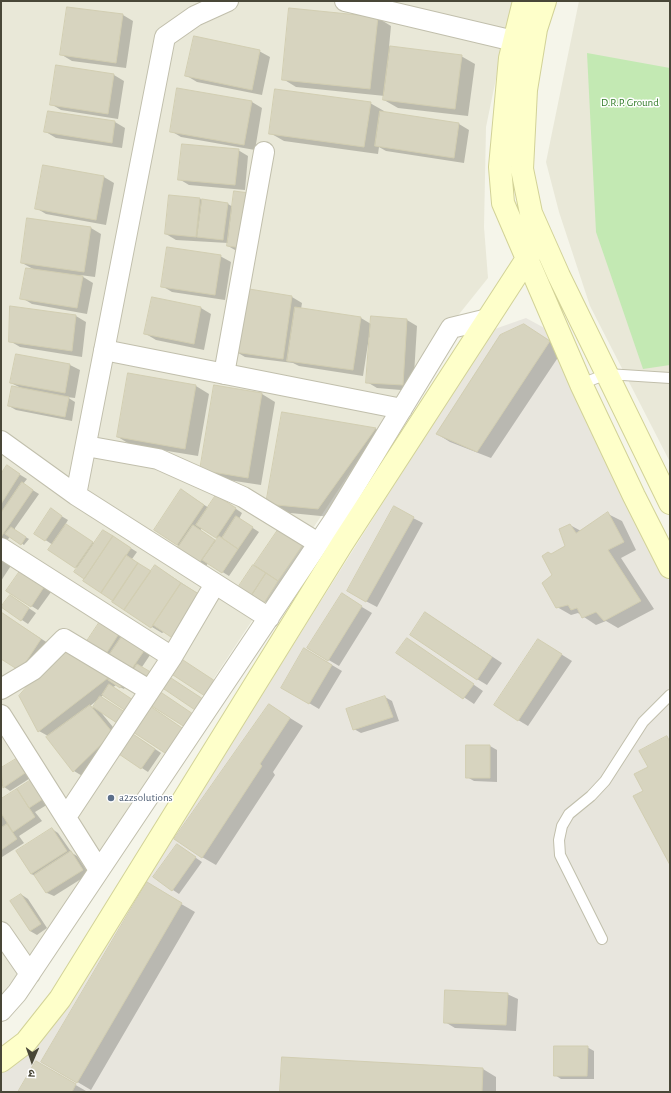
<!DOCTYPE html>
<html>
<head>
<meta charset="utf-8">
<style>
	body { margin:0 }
	#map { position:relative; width:671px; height:1093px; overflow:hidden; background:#f5f5ea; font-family:"Alegreya Sans","Noto Sans Devanagari",sans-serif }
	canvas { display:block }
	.frame { position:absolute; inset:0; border:2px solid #494738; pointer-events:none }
	.north { position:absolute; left:12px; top:1041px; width:40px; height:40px; -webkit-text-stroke:3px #fff; paint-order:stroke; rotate:182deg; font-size:11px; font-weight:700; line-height:16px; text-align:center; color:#494738 }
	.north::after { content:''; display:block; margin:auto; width:14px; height:18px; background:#494738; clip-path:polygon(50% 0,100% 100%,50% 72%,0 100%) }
</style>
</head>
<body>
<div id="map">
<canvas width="671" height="1093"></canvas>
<div class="frame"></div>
<div class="north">उ</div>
</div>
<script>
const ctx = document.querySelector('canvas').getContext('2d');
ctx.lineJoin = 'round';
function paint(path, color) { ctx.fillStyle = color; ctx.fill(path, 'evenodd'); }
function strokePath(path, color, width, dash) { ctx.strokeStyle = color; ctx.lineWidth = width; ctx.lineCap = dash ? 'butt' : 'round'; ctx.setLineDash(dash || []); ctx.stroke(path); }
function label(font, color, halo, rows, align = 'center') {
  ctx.font = font + ' "Alegreya Sans",sans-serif'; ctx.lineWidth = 3; ctx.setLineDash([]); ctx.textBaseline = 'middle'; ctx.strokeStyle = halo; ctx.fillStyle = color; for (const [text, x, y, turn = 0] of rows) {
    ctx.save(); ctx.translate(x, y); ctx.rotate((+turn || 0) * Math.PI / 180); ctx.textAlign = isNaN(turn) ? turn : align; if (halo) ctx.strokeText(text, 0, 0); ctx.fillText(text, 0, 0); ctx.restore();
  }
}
paint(new Path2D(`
	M1,1H512L486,127L484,227L488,278L432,348L57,916L1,997Z
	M579,1H670V462L590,306L559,212L546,162Z`), '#e9e8d8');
paint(new Path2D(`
	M526,318L550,331L670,582V1092H1V1072L52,1027L492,330Z`), '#e8e6de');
paint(new Path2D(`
	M587,53L670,68V365L643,369L596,232Z`), '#c3e9b3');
paint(new Path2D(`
	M123,15L133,21L126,68L72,61L62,55Z
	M378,18L391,26L389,47L461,56L475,64L468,116L398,108L384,100L385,96L296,87L283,79Z
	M259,51L270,57L262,95L197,82L187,76Z
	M57,66L114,75L124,81L118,119L61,110L51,104Z
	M252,102L262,108L255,150L181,137L171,131Z
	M370,103L384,111L383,113L459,124L469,130L464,163L386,151L379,147L378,154L284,141L270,133Z
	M49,112L115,122L125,128L122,148L56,138L46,132Z
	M238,150L248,156L245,190L189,185L179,179Z
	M104,177L114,183L106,225L46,214L36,208Z
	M200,199L228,204L233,207L248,251L235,250L228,246V243L176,240L166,234Z
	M91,228L101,234L95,277L80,275L93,283L87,314L32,304L22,298L35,270L22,263Z
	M220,256L231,262L225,300L172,292L162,286Z
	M244,290L292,297L302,303L301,309L361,318L371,324L372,317L407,320L417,326L413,391L377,388L367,382L370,338L369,337L363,376L299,366L293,363L245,357L235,351Z
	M153,298L201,308L211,314L204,350L156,340L146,334Z
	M76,316L86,322L82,357L20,347L10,341Z
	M537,333L563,350L491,458L450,442L437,434Z
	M70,365L80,370L75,398L67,397L75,402L72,421L16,410L9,406L21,388L11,383Z
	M129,374L196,386L209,394L198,456L131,445L118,437Z
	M262,394L275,402L261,485L215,478L201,470Z
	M283,413L376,429L389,436L331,517L280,512L267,504Z
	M14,471L27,479L23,484L39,494L15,528V531L29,539L24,545L10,536L6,543L1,540V476Z
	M192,497L209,508L223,500L242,513L239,519L259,532L229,576L208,563L205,568L177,545ZM202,528L218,538L216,541L200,531Z
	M58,514L68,520L65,525L94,543L110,535L137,552L132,559L151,572H165L212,603L162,633L152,627L75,572L78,568L50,550L53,545L35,533Z
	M608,514L622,521L636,550L621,558L654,609L618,628L606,621L596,625L578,613L571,615L557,607L551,555L566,546L570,525L581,531Z
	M413,518L423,523L377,607L358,597Z
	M282,526L315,547L271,606L259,598L257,600L250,596L255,567Z
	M1,557L12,564L1,581Z
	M27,576L51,592L38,610L7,591Z
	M17,600L36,613L28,624L22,620Z
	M352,601L372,613L339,666L308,648Z
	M1,613L51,645L30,676L1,657Z
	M426,613L502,663L487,685L477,679Z
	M126,632L154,649L142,667L153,682L86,644Z
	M407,639L483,691L474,704L398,653Z
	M66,644L129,681L124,689L116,685L101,697L99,710L122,738L134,735L161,753L148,772L113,749L84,777L74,771L48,736L39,731ZM100,698L93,708L90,706Z
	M548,646L572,661L528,726L518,720Z
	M305,649L342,671L319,709L282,687Z
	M385,697L392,701L399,721L361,733L354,729Z
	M269,705L303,726L273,772L275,775L216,865L202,857Z
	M467,746H490L497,750V782L474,781L467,777Z
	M16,760L23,764L32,777L10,791L3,786L1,787V770Z
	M31,781L50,803L35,812L42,821L19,836L24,843L2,857L1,801Z
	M52,829L58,833L72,853L77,856L89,874L54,896L47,893L36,876L31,874Z
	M177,845L202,862L179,894L173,890Z
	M147,884L195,912L91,1090L42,1061Z
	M22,895L28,899L47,928L37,935L30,931L11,901Z
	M507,994L518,999L516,1031L455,1028L445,1022Z
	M587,1047L594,1051V1079H561L555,1075Z
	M283,1058L483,1069L496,1077V1092H281Z
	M36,1062L86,1091L85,1092H19Z`), '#0003');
const building = new Path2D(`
	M67,7L123,14L116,63L60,55Z
	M289,8L378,17L370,89L282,80Z
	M194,36L260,50L252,90L185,76Z
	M390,46L462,55L455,109L383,100Z
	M56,65L114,74L108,114L50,105Z
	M177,88L252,101L244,145L170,132Z
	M275,89L371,102L364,147L269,134Z
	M48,111L115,121L112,143L44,132Z
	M380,111L459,123L454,158L375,146Z
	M182,144L239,149L235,185L178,180Z
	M43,165L104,176L96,220L35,209Z
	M234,191L249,193L242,248L227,246Z
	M169,195L200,198L196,237L165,234Z
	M202,199L228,203L223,240L197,237Z
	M27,218L91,227L84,272L21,263Z
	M167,247L221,255L215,295L161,287Z
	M26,268L83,276L77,308L20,299Z
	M243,288L292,296L283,359L234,352Z
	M152,297L201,307L194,344L144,334Z
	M10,306L76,315L72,351L9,342Z
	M295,307L361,317L353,370L287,361Z
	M371,316L407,319L403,385L366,383Z
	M524,324L550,341L477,452L436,434L500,335Z
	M16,354L70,364L65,393L10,383Z
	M128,373L196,385L185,449L117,437Z
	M214,385L262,393L248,478L200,470Z
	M12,386L69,397L65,417L8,406Z
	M282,412L376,428L318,509L266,504Z
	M7,465L20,474L1,504V474Z
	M22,482L33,490L1,537V513Z
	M181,489L204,505L177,545L154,530Z
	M216,495L236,508L216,538L196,525Z
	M394,506L414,517L366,602L347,591Z
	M51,508L62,516L45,541L34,534Z
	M608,512L624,542L608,550L641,601L604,621L596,612L582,618L577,608L571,610L568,605L556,608L542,583L552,575L542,556L548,552L551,554L565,546L559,529L570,524L576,533Z
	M236,516L253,527L238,549L222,538Z
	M66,524L93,542L75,568L48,550Z
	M282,524L306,540L278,581L254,565Z
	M193,525L215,540L198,565L176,550Z
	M11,527L26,537L21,545L5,534Z
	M103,530L113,536L84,579L74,572Z
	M113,536L131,548L101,593L83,581Z
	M219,536L238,549L222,573L202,560Z
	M126,555L138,563L113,601L101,593Z
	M138,563L151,571L124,610L112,602Z
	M155,565L181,583L151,628L124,610Z
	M253,565L266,573L250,597L237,589Z
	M20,571L44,587L31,607L6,591Z
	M266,573L278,581L264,603L252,595Z
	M181,583L202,596L174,639L153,625Z
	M342,593L362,606L328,661L307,648Z
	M10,595L29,608L21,621L1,607Z
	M1,612L41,639L20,671L1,659Z
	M425,612L492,657L477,680L410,635Z
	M103,617L122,629L104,657L85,644Z
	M126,630L148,645L131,670L109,655Z
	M407,638L474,684L463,699L396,653Z
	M538,639L562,654L518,721L494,705Z
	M65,643L108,678L38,732L19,696Z
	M304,648L332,665L309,704L281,688Z
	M183,660L215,681L205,696L173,675Z
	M137,664L154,674L149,681L133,670Z
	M115,671L127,678L120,688L108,680Z
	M168,676L209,703L201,714L161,687Z
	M109,684L136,702L129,713L102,695Z
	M159,691L196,716L188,729L150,705Z
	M100,696L128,714L120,725L93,707Z
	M385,696L393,717L353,730L346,709Z
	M269,704L290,718L260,764L262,766L202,858L174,839Z
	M90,705L113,733L73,772L46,737Z
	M150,706L185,730L168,755L133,732Z
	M127,730L155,749L141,769L113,750Z
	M667,736L670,742V865L633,796L643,791L634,774L648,767L639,751Z
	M466,745H490V778H466Z
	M16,759L25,773L3,788L1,768Z
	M31,780L43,799L29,808L17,789Z
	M17,789L35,817L13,832L1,813V799Z
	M7,824L17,839L1,850V828Z
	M52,828L67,851L31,874L16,851Z
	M177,844L196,857L172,891L153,877Z
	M71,851L83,870L46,893L34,875Z
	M147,882L182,903L77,1083L41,1062Z
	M21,894L41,924L30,931L10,901Z
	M445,990L508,993L506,1025L444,1023Z
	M554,1046H588L587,1076H554Z
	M282,1057L483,1068L482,1092H280Z
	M36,1061L76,1084L72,1092H18Z`);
paint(building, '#d7d4bf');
strokePath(building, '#d2ceb2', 1);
const service = new Path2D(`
	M581,384L607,374L670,378
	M602,939L560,855L559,840L562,826L569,814L591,796L605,781L643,722L670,695`);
const minor = new Path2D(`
	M345,1L514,41
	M104,350L402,409
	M224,374L264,152
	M1,441L76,495L269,618
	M86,446L158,459L243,497L318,543
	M76,495L165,37L195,16L228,1
	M1,548L172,657
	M1,689L33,670L64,639L149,690
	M1,715L99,870
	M66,817L172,657L215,584
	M1,932L30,974
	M1,1011L17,993L336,517L451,328L488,319`);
const secondary = new Path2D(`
	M524,1L510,58L500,167L503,203L581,384L634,496L670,567
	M545,1L536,29L526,90L522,169L531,213L559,276L670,503
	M1,1061L26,1042L60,999L342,544L541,237`);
strokePath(service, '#c1bfac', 12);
strokePath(minor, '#c1bfac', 22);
strokePath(secondary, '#d2d297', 24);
strokePath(service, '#fff', 10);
strokePath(minor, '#fff', 20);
strokePath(secondary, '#feffca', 22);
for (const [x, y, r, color] of [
	[111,798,4,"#5c6f8a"]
]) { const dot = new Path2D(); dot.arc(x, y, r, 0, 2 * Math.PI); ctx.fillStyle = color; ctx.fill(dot); strokePath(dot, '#fff', 1.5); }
label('11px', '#337d2a', '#fff', [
	["D.R.P. Ground",630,103]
]);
label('11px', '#4e5e75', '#fff', [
	["a2zsolutions",119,798]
], 'left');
</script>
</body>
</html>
